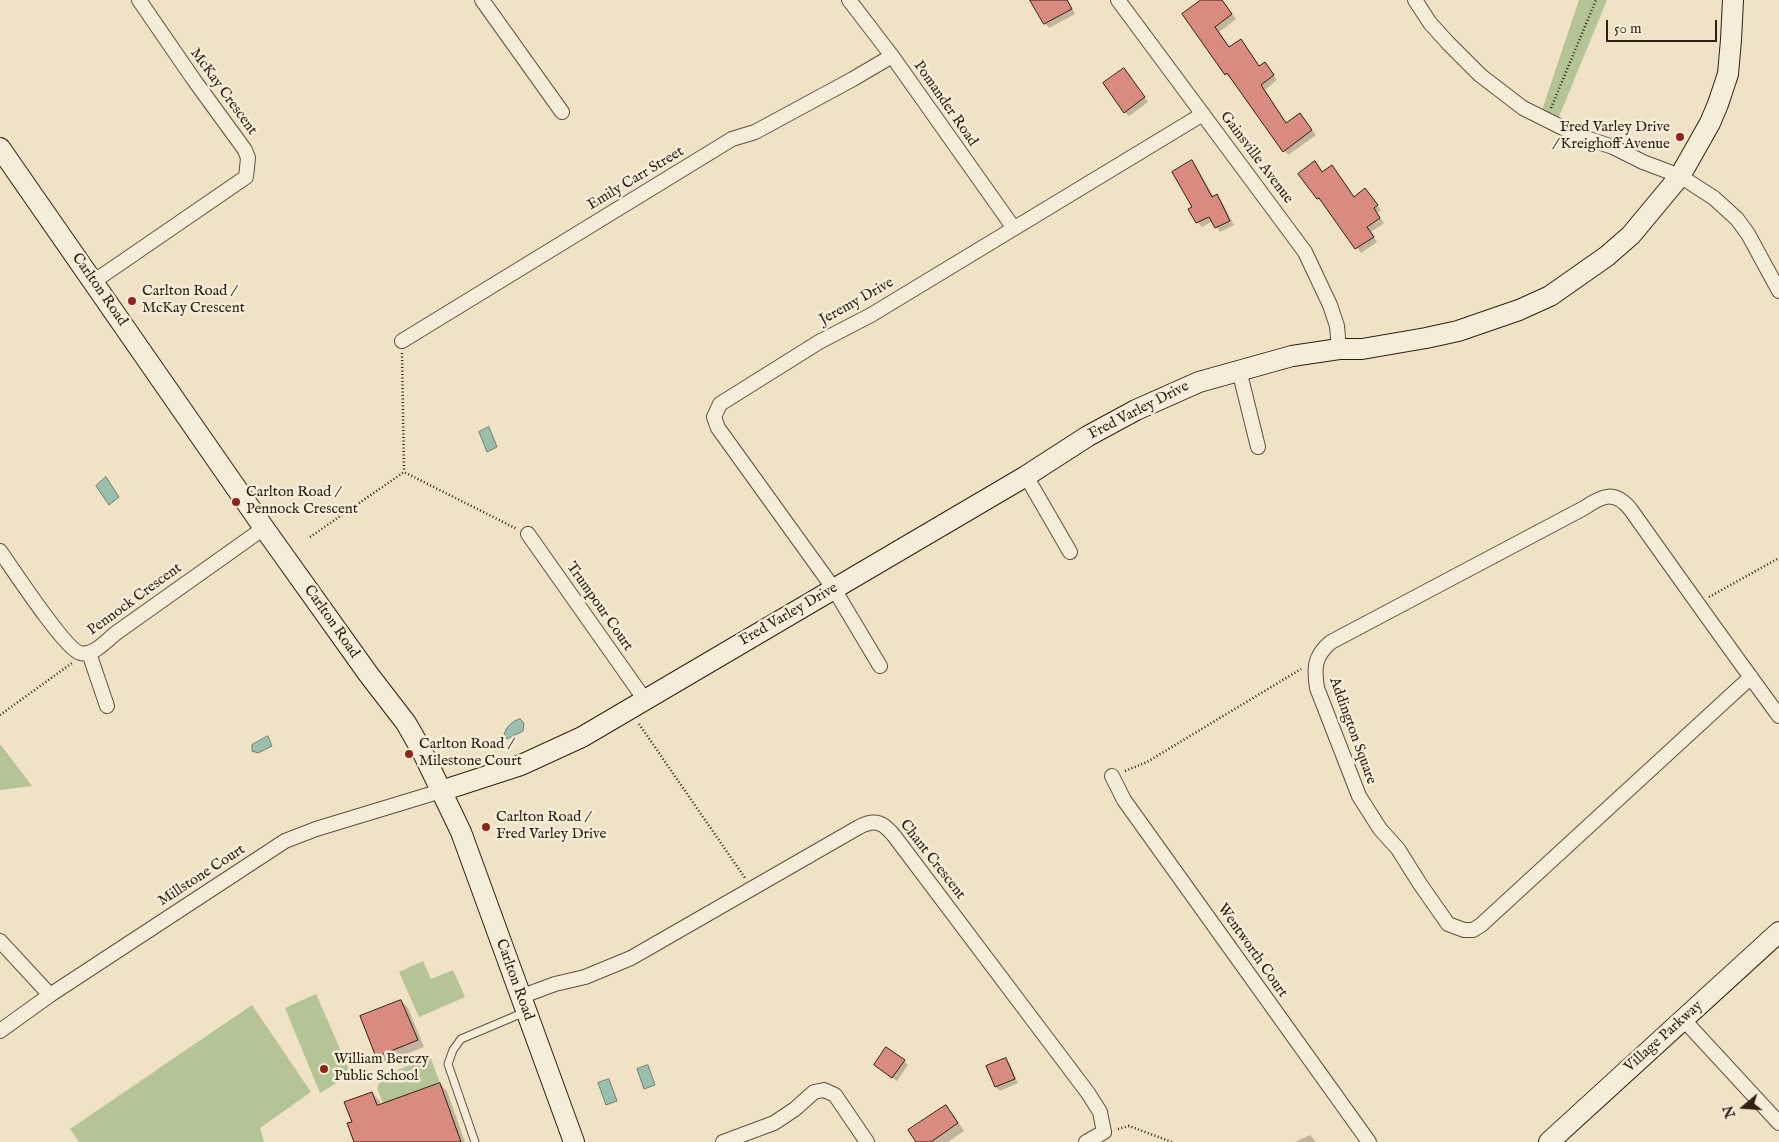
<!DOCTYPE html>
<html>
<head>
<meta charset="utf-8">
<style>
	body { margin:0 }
	#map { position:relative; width:1779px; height:1142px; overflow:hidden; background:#f0e2c4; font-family:"IM FELL English",serif }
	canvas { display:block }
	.north { position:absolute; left:1719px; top:1082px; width:50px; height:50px; -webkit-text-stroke:4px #f5ecd9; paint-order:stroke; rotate:252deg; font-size:14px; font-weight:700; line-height:20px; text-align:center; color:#301f12 }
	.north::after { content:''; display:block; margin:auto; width:18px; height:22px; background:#301f12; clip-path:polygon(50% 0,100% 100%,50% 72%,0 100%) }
	.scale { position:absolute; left:1606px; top:20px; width:111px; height:22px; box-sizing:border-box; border:2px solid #301f12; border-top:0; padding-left:6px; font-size:15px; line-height:18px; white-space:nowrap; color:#301f12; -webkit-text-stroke:4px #f5ecd9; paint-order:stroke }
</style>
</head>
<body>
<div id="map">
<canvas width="1779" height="1142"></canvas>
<div class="north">N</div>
<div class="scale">50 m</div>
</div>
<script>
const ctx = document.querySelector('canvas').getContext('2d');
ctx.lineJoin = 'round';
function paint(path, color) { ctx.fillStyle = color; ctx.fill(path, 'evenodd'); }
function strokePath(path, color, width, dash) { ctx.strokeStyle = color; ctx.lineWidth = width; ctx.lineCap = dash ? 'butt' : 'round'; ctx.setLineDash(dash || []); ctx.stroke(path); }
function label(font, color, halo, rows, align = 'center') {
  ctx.font = font + ' "IM FELL English",serif'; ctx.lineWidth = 5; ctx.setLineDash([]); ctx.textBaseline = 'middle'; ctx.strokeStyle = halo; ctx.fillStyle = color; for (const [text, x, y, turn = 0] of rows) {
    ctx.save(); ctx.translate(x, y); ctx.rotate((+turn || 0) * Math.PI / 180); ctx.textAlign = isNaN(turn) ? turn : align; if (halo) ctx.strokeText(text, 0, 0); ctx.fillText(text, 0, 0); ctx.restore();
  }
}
paint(new Path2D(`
	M1579,0H1607L1556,124L1540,116Z
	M0,744L32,786L0,790Z
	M423,961L431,979L453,970L465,997L419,1017L399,972Z
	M316,994L351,1074L320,1093L285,1008Z
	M252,1005L311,1092L260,1128L264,1142H79L70,1129Z
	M430,1056L440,1083L383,1103L377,1088L382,1077Z`), '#b5c497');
const water = new Path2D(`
	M489,427L497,447L487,452L479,432Z
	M106,477L119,497L109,505L96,486Z
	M520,719L524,723L523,731L507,739L504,735C505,728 513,720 520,719Z
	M268,736L272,746L258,753L252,751V745Z
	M648,1065L655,1085L644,1089L637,1069Z
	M609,1079L617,1101L606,1105L598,1083Z`);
paint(water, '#9bbfaf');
strokePath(water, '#707f70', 1);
paint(new Path2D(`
	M1032,0H1068L1075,14L1049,28L1045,23Z
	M1203,0H1222L1236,19L1219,32L1230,48L1241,40L1260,67L1269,69L1277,80L1265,90L1287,124L1304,119L1316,135L1288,155L1231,77L1230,78L1226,74Z
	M1128,74L1148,102L1129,116L1125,112Z
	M1192,162L1196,166L1214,197L1217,196L1221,200L1234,225L1220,232L1213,221L1202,227L1197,222L1194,207Z
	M1315,163L1323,173L1332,167L1355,198L1365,190L1381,210L1377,213L1384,223L1371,232L1377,242L1361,253L1323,202L1322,203L1318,198Z
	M401,1001L408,1008L424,1047L384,1063L377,1056Z
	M1005,1059L1010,1064L1018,1083L1000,1091L996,1087Z
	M904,1061L908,1065L897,1081L875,1065Z
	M440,1084L447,1091L465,1142H355L353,1123L372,1093L379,1100L381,1105Z
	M946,1107L953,1114L964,1131L948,1142H917Z
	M1310,1135L1316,1142H1295Z`), '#0003');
const building = new Path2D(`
	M1030,0H1067L1072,9L1044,24Z
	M1201,0H1222L1232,14L1215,27L1229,47L1241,39L1259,66L1265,62L1274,75L1261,85L1286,123L1300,113L1312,130L1283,152L1227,73L1225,75L1182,14Z
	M1124,68L1145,97L1124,113L1103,83Z
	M1192,160L1212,197L1217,194L1230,221L1215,228L1209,217L1196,223L1188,209L1192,207L1172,172Z
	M1315,161L1322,172L1332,165L1354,197L1365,188L1378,205L1374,208L1380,218L1367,227L1374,237L1355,249L1319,198L1317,199L1298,174Z
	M401,1000L418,1040L376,1057L360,1016Z
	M886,1047L905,1060L892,1078L874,1065Z
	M1006,1058L1015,1079L995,1087L986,1066Z
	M440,1083L461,1142H354L347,1123L352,1122L344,1102L372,1092L377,1105Z
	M946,1105L958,1123L931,1142H916L908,1130Z`);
paint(building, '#d98b7f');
strokePath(building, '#301f12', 1);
const lane = new Path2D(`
	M475,1142L448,1064L453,1050L461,1039L525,1012`);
const street = new Path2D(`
	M482,0L562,112
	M849,0L892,56L1013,227
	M1118,0L1305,252L1330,305L1337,326L1339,349
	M1415,0L1430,23L1448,43L1480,75L1523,108L1577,135L1613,147L1643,162L1680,176L1714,198L1737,219L1748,234L1779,291
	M93,282L246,177L248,158L245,150L194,80L139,0
	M402,341L732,139L755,132L853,79L892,56
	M1239,370L1258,447
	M1026,476L1070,552
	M528,534L645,700
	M0,551C12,568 65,649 80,653C94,656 106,641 116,633L264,528
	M89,653L107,706
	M880,666L834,589L718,428L714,417L720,404L819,342L871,315L1203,114
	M1751,677L1481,925L1473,930H1464L1448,924L1420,884L1398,849L1380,829L1359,796L1317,688C1314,668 1314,656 1331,642L1584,508C1603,495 1615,490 1631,510C1680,579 1729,648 1779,716
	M1112,776L1124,800L1369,1142
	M0,941L50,995
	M520,997L555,984L585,977L631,958L859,827C876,818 884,823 895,837L1088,1093L1100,1112L1104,1132L1086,1142
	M1683,1019L1779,1123
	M0,1031L50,995L285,841L316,829L441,791
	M723,1142L774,1123L795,1109L814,1092L824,1090L835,1095L867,1142`);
const secondary = new Path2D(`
	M0,148L264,528L369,675L406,723L422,751L461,832L574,1142
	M441,791L521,765L582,737L1026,476L1088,436L1136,410L1199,382L1292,356L1339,349H1362L1426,338L1458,331L1519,310L1550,296L1607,256L1631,235L1680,176L1710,123L1718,104L1728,74L1731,40L1733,0
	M1549,1142L1779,932`);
strokePath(lane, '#60503e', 9);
strokePath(street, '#60503e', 16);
strokePath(secondary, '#301f12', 22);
strokePath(new Path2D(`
	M1551,108L1596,0
	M402,353L404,472
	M310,537L404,472L517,529
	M1709,597L1779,558
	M0,715L72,663
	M639,724L745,878
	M1125,771L1147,762L1301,669
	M1118,1129L1129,1126L1172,1142`), '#301f12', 2.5, [1, 2.5]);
strokePath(lane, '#f5ecd9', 7);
strokePath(street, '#f5ecd9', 14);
strokePath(secondary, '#f5ecd9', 20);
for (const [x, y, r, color] of [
	[1680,137,5,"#8f2418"],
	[132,301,5,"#8f2418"],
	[236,502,5,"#8f2418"],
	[409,754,5,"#8f2418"],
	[486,827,5,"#8f2418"],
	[324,1069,5,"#8f2418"]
]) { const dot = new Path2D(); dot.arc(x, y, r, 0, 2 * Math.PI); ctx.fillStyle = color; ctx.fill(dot); strokePath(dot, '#f5ecd9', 2); }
label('15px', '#301f12', '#f5ecd9', [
	["McKay Crescent",223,92,54],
	["Pomander Road",945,104,55],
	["Gainsville Avenue",1256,158,53],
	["Emily Carr Street",636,179,-31],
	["Carlton Road",99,290,55],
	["Jeremy Drive",857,302,-29],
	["Fred Varley Drive",1139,411,-27],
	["Pennock Crescent",135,600,-36],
	["Trumpour Court",599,607,55],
	["Fred Varley Drive",789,615,-30],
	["Carlton Road",331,622,55],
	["Addington Square",1352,731,70],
	["Chant Crescent",932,860,52],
	["Millstone Court",202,876,-33],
	["Wentworth Court",1252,951,55],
	["Carlton Road",514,980,70],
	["Village Parkway",1664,1037,-42]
]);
label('15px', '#301f12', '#f5ecd9', [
	["Fred Varley Drive",1670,128,"right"],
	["/ Kreighoff Avenue",1670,145,"right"],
	["Carlton Road /",142,292],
	["McKay Crescent",142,309],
	["Carlton Road /",246,493],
	["Pennock Crescent",246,510],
	["Carlton Road /",419,745],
	["Milestone Court",419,762],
	["Carlton Road /",496,818],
	["Fred Varley Drive",496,835],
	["William Berczy",334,1060],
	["Public School",334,1077]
], 'left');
</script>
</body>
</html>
